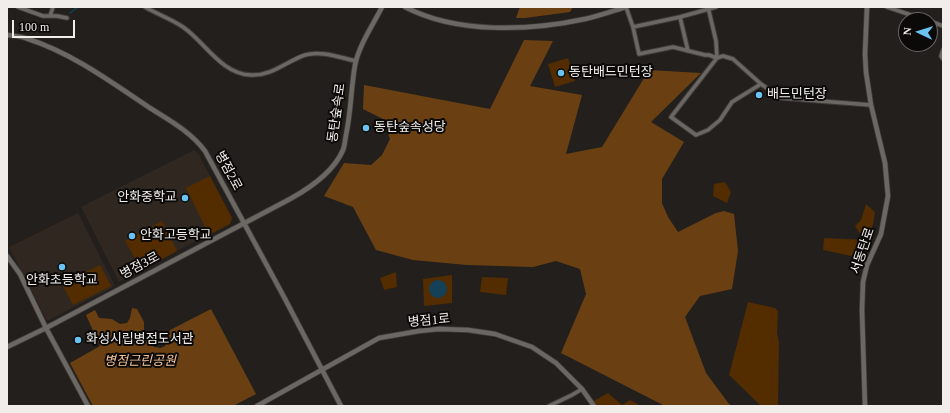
<!DOCTYPE html>
<html>
<head>
<meta charset="utf-8">
<style>
	body { margin:0 }
	#map { position:relative; width:950px; height:413px; overflow:hidden; background:#231f1c; font-family:"Times New Roman",serif }
	canvas { display:block }
	.frame { position:absolute; inset:0; border:8px solid #f0edeb; pointer-events:none }
	.north { position:absolute; left:898px; top:12px; width:40px; height:40px; box-sizing:border-box; background:#0b0a08; border:1px solid #676563; border-radius:50%; rotate:274deg; font-size:11px; font-weight:700; line-height:16px; text-align:center; color:#f0edeb }
	.north::after { content:''; display:block; margin:auto; width:14px; height:18px; background:#6bc3f2; clip-path:polygon(50% 0,100% 100%,50% 72%,0 100%) }
	.scale { position:absolute; left:12px; top:20px; width:63px; height:18px; box-sizing:border-box; border:2px solid #f0edeb; border-top:0; padding-left:5px; font-size:12px; line-height:14px; white-space:nowrap; color:#f0edeb; -webkit-text-stroke:3px #0b0a08; paint-order:stroke }
</style>
</head>
<body>
<div id="map">
<canvas width="950" height="413"></canvas>
<div class="frame"></div>
<div class="north">N</div>
<div class="scale">100 m</div>
</div>
<script>
const ctx = document.querySelector('canvas').getContext('2d');
ctx.lineJoin = 'round';
function paint(path, color) { ctx.fillStyle = color; ctx.fill(path, 'evenodd'); }
function strokePath(path, color, width, dash) { ctx.strokeStyle = color; ctx.lineWidth = width; ctx.lineCap = dash ? 'butt' : 'round'; ctx.setLineDash(dash || []); ctx.stroke(path); }
function label(font, color, halo, rows, align = 'center') {
  ctx.font = font + ' "Times New Roman","Noto Sans KR",serif'; ctx.lineWidth = 4; ctx.setLineDash([]); ctx.textBaseline = 'middle'; ctx.strokeStyle = halo; ctx.fillStyle = color; for (const [text, x, y, turn = 0] of rows) {
    ctx.save(); ctx.translate(x, y); ctx.rotate((+turn || 0) * Math.PI / 180); ctx.textAlign = isNaN(turn) ? turn : align; if (halo) ctx.strokeText(text, 0, 0); ctx.fillText(text, 0, 0); ctx.restore();
  }
}
paint(new Path2D(`
	M194,150L199,155L232,218L230,224L177,251L119,282L81,207Z
	M78,213L115,286L47,321L9,247Z`), '#302820');
paint(new Path2D(`
	M568,58L575,81L555,87L548,64Z
	M210,176L232,218L230,224L209,235L186,188Z
	M725,182L731,192L727,203L713,196L714,184Z
	M866,204L875,212C873,224 874,231 863,238L855,226L861,220Z
	M162,221L177,251L142,270L125,241Z
	M824,238L868,240L861,258L823,250Z
	M100,265L111,286L73,305L62,284Z
	M396,272L397,287L384,290L380,278Z
	M452,275V303L424,306L423,279Z
	M482,277L508,278L506,295L480,292Z
	M748,302L775,308L778,311L777,333L779,342L778,406H761L729,375Z
	M608,393L622,405L630,400L641,406H597L594,401Z`), '#532c00');
paint(new Path2D(`
	M520,7H573L570,12L525,18H516Z
	M524,40L553,41L530,86L582,95L566,154L602,147L649,70L701,73L651,122L684,142L662,179V203L668,217L678,232L716,213L724,211L734,214L738,251L732,289L700,296L685,317L706,373L729,404L732,406H665L561,353L586,294L580,269L556,261L533,267L467,265L413,260L376,250L353,207L324,196L344,163L371,165L382,155L390,139L383,119L363,109L364,85L490,109Z
	M132,308L137,309L144,322V335L154,347L161,348L165,346L170,330L211,309L256,394L233,406H93L70,363L100,346L86,315L95,310L99,318L112,319L120,324L127,323L130,318Z`), '#6a4013');
paint(new Path2D(`
	M429 289a9 9 0 1 1 18 0a9 9 0 1 1-18 0Z`), '#144158');
strokePath(new Path2D(`
	M70,13L78,7`), '#144158', 1.5);
const minor = new Path2D(`
	M18,7L43,16H57L67,18
	M145,7C157,14 171,19 183,27C205,42 221,74 251,75C272,76 287,61 305,55C321,50 341,58 356,61
	M626,7L633,27L639,54L673,47L705,55H709L717,58L716,41L708,7
	M887,7L926,20
	M50,16L53,7
	M680,17L688,51
	M930,21L943,26
	M633,27L680,17L716,7
	M943,50L941,56L943,59
	M761,84L732,102L720,120L708,130L696,135L671,117L717,58L723,56L733,59L761,84L781,98L871,105
	M549,406L572,395L582,389`);
const tertiary = new Path2D(`
	M405,7C457,34 529,31 585,19C599,16 613,11 626,7
	M7,35C14,36 21,36 28,39C72,53 111,82 150,108C169,120 191,132 205,151L284,297L341,406
	M7,256L20,274L46,328L88,406
	M7,347L46,328L290,199C310,188 334,171 343,150C345,145 345,140 346,135C351,112 351,88 355,65C359,45 373,25 382,7
	M257,406L379,338L419,331L439,329L468,330L495,334L532,347L556,363L582,389L594,406
	M865,406L862,310L863,282L867,265L881,234L888,196L885,163L871,105L866,72L865,54L867,7`);
strokePath(minor, '#3f3b39', 5.5);
strokePath(tertiary, '#3f3b39', 6);
strokePath(minor, '#6b6763', 3.5);
strokePath(tertiary, '#6b6763', 4.5);
for (const [x, y, r, color] of [
	[561,73,4,"#6bc3f2"],
	[759,95,4,"#6bc3f2"],
	[366,128,4,"#6bc3f2"],
	[185,198,4,"#6bc3f2"],
	[132,236,4,"#6bc3f2"],
	[62,267,4,"#6bc3f2"],
	[78,340,4,"#6bc3f2"]
]) { const dot = new Path2D(); dot.arc(x, y, r, 0, 2 * Math.PI); ctx.fillStyle = color; ctx.fill(dot); strokePath(dot, '#0b0a08', 1.5); }
label('13px', '#f0edeb', '#0b0a08', [
	["동탄배드민턴장",569,73],
	["배드민턴장",767,95],
	["동탄숲속성당",374,128],
	["안화중학교",177,198,"right"],
	["안화고등학교",140,236],
	["안화초등학교",62,281,"center"],
	["화성시립병점도서관",86,340]
], 'left');
label('13px', '#f0edeb', '#0b0a08', [
	["동탄숲속로",337,113,-82],
	["병점2로",228,171,62],
	["서동탄로",863,251,-71],
	["병점3로",140,266,-28],
	["병점1로",429,321,-5]
]);
label('italic 13px', '#f5c398', '#0b0a08', [
	["병점근린공원",140,362]
]);
</script>
</body>
</html>
